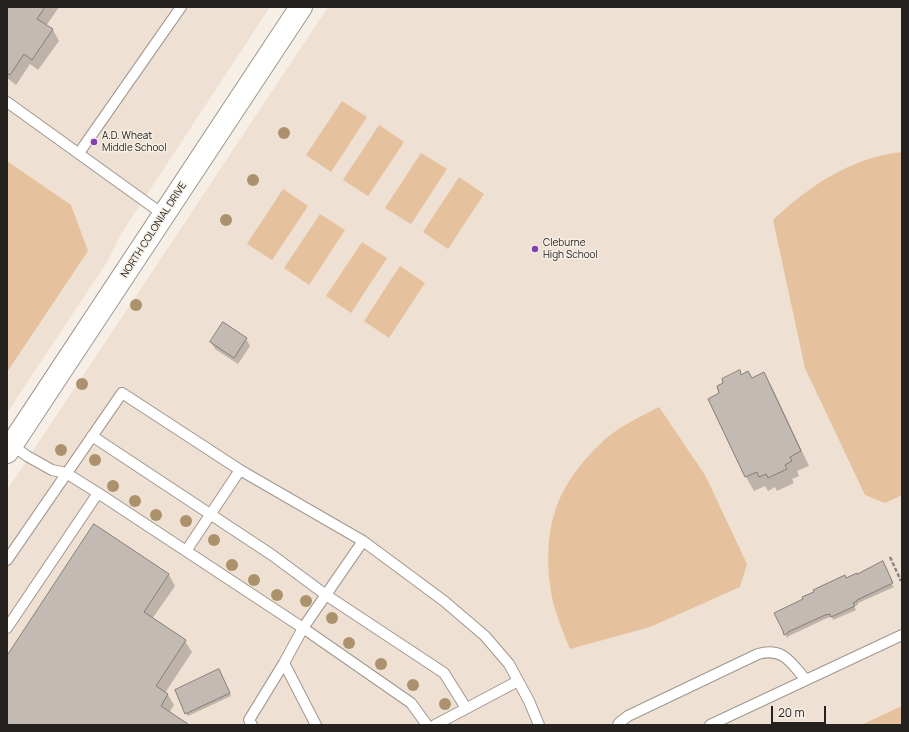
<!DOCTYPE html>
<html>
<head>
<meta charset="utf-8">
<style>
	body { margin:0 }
	#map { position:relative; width:909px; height:732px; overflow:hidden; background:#f7efe6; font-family:Manrope,sans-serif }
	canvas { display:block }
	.frame { position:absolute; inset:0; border:8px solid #24211e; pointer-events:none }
	.scale { position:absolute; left:771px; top:706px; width:55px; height:18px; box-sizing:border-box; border:2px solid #24211e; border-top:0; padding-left:5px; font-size:12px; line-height:14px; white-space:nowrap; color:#24211e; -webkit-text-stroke:3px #f7efe6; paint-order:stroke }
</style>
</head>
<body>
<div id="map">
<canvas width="909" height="732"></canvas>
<div class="frame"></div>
<div class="scale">20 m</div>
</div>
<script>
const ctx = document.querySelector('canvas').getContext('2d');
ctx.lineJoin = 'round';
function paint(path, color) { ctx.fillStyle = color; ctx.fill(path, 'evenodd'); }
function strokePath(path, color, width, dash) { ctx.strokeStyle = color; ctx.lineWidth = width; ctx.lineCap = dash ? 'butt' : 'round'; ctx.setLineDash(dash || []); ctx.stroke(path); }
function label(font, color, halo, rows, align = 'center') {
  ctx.font = font + ' Manrope,sans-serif'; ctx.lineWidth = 3; ctx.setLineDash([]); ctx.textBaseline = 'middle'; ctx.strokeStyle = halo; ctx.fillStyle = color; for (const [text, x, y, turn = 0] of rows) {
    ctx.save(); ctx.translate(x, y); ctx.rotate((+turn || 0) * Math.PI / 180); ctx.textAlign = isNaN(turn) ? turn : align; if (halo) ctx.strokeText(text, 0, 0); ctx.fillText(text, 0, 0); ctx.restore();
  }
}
paint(new Path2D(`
	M7,7H270L121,234L107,262L7,413Z
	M328,7H902V725H7V490Z`), '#eee0d2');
paint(new Path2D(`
	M342,101L367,117L331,172L306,155Z
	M379,125L404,142L368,196L343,180Z
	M902,152V495L885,503L865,495L805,368L773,220C809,186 852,157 902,152Z
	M421,153L447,169L411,224L385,208Z
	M7,161L71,205L88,251L7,372Z
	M459,177L484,194L448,249L423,232Z
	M283,189L308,206L272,260L247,244Z
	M320,214L345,230L309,285L284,268Z
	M362,242L387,258L351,313L326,296Z
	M400,266L425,283L389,338L364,321Z
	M659,407L705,475L747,564L740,587L650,627L570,649C565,637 560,625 556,612C547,584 545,544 554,515C562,485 585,456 609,436C624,424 642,416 659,407Z
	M902,706V725H861Z`), '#e5c29d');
paint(new Path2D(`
	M7,7H59L46,26L53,30L59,41L38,70L30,64L16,85L7,78Z
	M246,339L250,346L238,364L215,349L211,342Z
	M739,372L742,376L751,379L764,373L772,387L809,466L797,471L799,476L792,479L794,483L777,491L775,487L768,491L765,486L754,491L746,477L709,399L721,393Z
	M94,525L169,575L175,586L152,619L185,641L192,652L165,693L168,695L174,705L169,713L187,725H7V657Z
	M846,579L891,583L894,587L858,603V605L854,606L856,610L833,620L832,617L827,618L789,636L787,638L775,614Z
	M220,673L231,696L188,716L186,713Z`), '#0003');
const building = new Path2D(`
	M7,7H45L37,19L53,29L32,60L24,54L10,75L7,73Z
	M223,322L247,338L234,358L210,342Z
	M740,370L741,375L748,371L752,378L764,372L801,451L790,457L792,461L785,465L787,469L768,478L766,474L759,477L757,472L745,477L708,399L719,393L717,386L723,383L722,379Z
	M94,524L169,574L144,612L186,640L156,686L168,694L161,706L188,724L187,725H7V656Z
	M883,561L893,583L857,600V601L853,603L855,606L831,617L830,614L825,615L788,632V633L784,635L783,631L774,613L803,599L802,597L814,592L813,590L845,575L846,578L857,573V574Z
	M219,669L230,693L185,714L175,690Z`);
paint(building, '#c3bbb3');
strokePath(building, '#867f77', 1);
const lane = new Path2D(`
	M7,102L164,215
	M79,153L181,7
	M92,436L272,555L326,595L444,673L466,708
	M12,445L27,456L52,470L66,473L98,493L303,628L411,703L427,725
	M363,541L444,601L485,636L509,664L529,701L539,725
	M186,551L240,470
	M7,560L122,393L240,470L363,541L303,628L284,663L316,725
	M7,628L98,493
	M806,680L902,635
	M252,725L249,720L284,663
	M435,725L518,681
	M618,725L619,723L628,716L758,654C784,647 791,663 806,680L710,725`);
const secondary = new Path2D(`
	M7,452L301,7`);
strokePath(lane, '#9f978f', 12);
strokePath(secondary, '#9f978f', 24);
strokePath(new Path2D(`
	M890,557L901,581`), '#8a857f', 2.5, [4, 2]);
strokePath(lane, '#fff', 10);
strokePath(secondary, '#fff', 22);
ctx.fillStyle = '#ac926c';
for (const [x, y] of [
	[284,133],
	[253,180],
	[226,220],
	[136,305],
	[82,384],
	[61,450],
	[95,460],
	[113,486],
	[135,501],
	[156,515],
	[186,521],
	[214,540],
	[232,565],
	[254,580],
	[277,595],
	[306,601],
	[332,618],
	[349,643],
	[381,664],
	[413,685],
	[445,704]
]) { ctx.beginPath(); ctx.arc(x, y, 6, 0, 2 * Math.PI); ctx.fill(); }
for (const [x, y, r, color] of [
	[94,142,4,"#8140b5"],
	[535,249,4,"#8140b5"]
]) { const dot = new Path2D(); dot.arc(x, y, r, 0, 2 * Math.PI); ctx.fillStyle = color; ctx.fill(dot); strokePath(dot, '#f7efe6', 1.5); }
label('10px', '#24211e', '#f7efe6', [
	["A.D. Wheat",102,136],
	["Middle School",102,148],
	["Cleburne",543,243],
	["High School",543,255]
], 'left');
label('10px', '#24211e', '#f7efe6', [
	["NORTH COLONIAL DRIVE",154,230,-57]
]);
</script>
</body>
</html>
